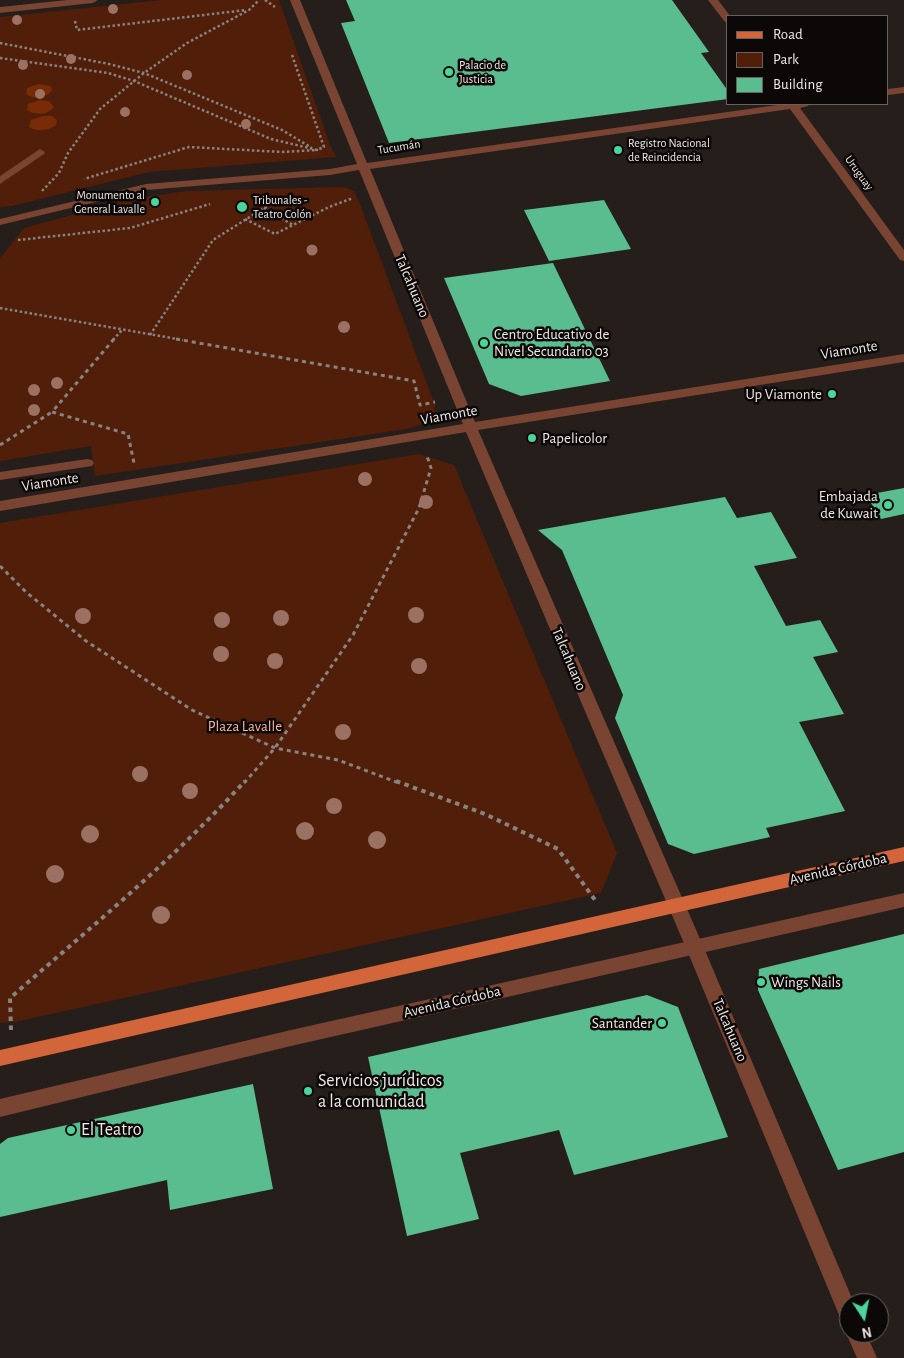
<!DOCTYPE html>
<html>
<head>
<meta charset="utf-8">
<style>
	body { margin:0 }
	#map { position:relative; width:904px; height:1358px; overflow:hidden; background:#251e1b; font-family:"Alegreya Sans",sans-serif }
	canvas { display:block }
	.legend { position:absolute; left:726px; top:15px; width:162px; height:90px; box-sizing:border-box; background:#0c0807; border:1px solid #666261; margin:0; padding:6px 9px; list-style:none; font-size:15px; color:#eee9e7 }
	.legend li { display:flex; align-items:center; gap:10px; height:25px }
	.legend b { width:25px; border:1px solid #666261 }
	.north { position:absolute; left:839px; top:1293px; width:50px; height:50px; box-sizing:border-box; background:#0c0807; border:1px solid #666261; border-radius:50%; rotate:169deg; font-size:14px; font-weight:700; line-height:20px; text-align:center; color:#eee9e7 }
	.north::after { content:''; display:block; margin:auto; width:18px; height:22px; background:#4bd49b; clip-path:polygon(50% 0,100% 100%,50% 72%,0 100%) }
</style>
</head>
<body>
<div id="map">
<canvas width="904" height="1358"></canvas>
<ul class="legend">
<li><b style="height:6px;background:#d2653a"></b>Road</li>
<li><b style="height:14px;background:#511e09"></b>Park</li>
<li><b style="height:14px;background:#59bd90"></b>Building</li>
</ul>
<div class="north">N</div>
</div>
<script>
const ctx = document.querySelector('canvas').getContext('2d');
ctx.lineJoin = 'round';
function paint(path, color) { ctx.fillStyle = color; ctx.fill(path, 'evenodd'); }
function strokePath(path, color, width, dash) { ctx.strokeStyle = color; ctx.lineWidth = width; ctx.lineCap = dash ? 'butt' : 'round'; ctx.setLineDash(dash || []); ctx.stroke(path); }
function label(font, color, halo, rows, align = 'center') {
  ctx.font = font + ' "Alegreya Sans",sans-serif'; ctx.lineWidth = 5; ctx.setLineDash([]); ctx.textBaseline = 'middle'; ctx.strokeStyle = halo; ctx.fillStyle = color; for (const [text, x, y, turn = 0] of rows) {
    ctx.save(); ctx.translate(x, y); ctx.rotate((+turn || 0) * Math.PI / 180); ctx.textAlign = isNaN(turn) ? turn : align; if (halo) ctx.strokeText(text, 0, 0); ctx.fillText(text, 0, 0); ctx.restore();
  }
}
paint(new Path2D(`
	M161,0H279L330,145L336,157L149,172L12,206L0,207V17Z
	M344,187L354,191L360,204L435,405L433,421L407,429L95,476L91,446L0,461V258L24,228L130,199L187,191Z
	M419,454L454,465L617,853L601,893L15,1022L0,1023V523Z`), '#511e09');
paint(new Path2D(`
	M39,84L51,86L52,90C46,99 34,100 26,94L27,88Z
	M40,100L49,101L54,107C47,115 36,116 27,110L28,104Z
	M43,116H52L57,120L56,125C48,131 38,132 29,127L31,120Z`), '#772b07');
paint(new Path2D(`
	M346,0H672L709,52L701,53L728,91V99L389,143L341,23L355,21Z
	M604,200L631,249L549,261L524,210Z
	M553,263L610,381L521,396L489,384L444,278Z
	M904,488V514L881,519L866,495Z
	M725,497L737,518L771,512L797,558L754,566L786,626L820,620L838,652L813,657L844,714L799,722L845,811L766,828L770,837L694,854L668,844L615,718L623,695L562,550L538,530Z
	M904,934V1152L838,1170L758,990L759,969Z
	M647,995L678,1007L728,1137L574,1175L559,1130L460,1153L479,1219L407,1236L368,1057Z
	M253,1084L273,1189L170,1210L167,1180L0,1217V1144L8,1138Z`), '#59bd90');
strokePath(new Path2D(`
	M265,0L275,7
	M75,21L77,30L246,10
	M0,43L109,64L144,73L282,130L312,148
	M292,55L324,147L317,150
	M0,58L108,73L134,81L271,139L317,150L282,152L189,147L84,179
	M42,191L59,173L68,153L100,109L144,73L187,43L249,10L259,0
	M264,208L293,225
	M245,219L275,234L329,207L353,198
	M18,240L130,228L210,204
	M0,308L183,340
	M150,335L213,240L280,198
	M113,340L122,330`), '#898380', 2.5, [2.5, 2.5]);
strokePath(new Path2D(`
	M114,339L52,412L128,434L134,463
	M176,339L414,381L420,405L435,402
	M0,445L52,412
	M0,566L26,592L86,641L192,710L275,748L338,760L399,783
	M244,783L275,748L353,635L419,508L431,468L427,456`), '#898380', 3, [4, 4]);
strokePath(new Path2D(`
	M396,781L485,814L558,849L595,900
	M11,1030L10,998C90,928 173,860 245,781`), '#898380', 4, [4.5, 4.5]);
paint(new Path2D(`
	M40,149L45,152L44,154L0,184V176Z
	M87,459L92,460L94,463L92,466L0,480V472Z
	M904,893V907L291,1046L0,1117V1099L291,1030Z`), '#794431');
paint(new Path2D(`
	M67,0H98L93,3L0,13V7Z
	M290,0H300L367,163L784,104H809L808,106L800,108L904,250V261L900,260L790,109L370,169L475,422L904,354V362L478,430L704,948L854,1303H849V1325L842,1322L686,948L466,432L0,511V501L463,424L359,170L330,175L146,190L0,225V219L146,184L330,169L357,164Z
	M708,0H718L730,16H728V23L725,22Z
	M904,87V93L888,95V89Z
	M849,1326V1333H866L877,1358H857L846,1333Z`), '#794431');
paint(new Path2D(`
	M904,847V861L0,1066V1050Z`), '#d2653a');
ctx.fillStyle = '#9a7162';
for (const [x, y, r] of [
	[113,9,5],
	[17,20,5],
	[71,59,5],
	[23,65,5],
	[187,75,5],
	[40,94,5],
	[125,112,5],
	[246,124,5],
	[312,250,5.5],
	[344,327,6],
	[57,383,6],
	[34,390,6],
	[34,410,6],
	[365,479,7],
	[426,502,7],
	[416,615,8],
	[83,616,8],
	[281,618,8],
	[222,620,8],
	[221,654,8],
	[275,661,8],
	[419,666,8],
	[343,732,8],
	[140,774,8],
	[190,791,8],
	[334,806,8],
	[305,831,9],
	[90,834,9],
	[377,840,9],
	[55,874,9],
	[161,915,9]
]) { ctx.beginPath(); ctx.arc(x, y, r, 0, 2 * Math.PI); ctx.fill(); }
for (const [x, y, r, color] of [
	[449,72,5,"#4bd49b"],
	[618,150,5,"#4bd49b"],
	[155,202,5,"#4bd49b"],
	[242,207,6,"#4bd49b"],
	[484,343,5,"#4bd49b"],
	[832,394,5,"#4bd49b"],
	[532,438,5,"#4bd49b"],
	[888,505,5,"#4bd49b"],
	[761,982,5,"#4bd49b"],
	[662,1023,5,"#4bd49b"],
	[308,1091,5,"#4bd49b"],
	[71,1130,5,"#4bd49b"]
]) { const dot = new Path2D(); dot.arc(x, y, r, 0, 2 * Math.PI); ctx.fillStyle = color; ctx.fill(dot); strokePath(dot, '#0c0807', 2); }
label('12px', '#eee9e7', '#0c0807', [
	["Palacio de",459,65],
	["Justicia",459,79],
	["Registro Nacional",628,143],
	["de Reincidencia",628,157],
	["Monumento al",145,195,"right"],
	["General Lavalle",145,209,"right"],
	["Tribunales -",253,200],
	["Teatro Colón",253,214]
], 'left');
label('12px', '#eee9e7', '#0c0807', [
	["Tucumán",399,147,-9],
	["Uruguay",859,173,54]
]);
label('15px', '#eee9e7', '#0c0807', [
	["Talcahuano",412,286,67],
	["Viamonte",849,350,-9],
	["Viamonte",449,415,-10],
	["Viamonte",50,482,-9],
	["Talcahuano",569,659,67],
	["Avenida Córdoba",838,869,-13],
	["Avenida Córdoba",452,1002,-13],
	["Talcahuano",730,1030,67]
]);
label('15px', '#eee9e7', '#0c0807', [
	["Centro Educativo de",494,334],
	["Nivel Secundario 03",494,351],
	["Up Viamonte",822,394,"right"],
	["Papelicolor",542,438],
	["Embajada",878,496,"right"],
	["de Kuwait",878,513,"right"],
	["Wings Nails",771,982],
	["Santander",652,1023,"right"]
], 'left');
label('15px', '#fab59c', '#0c0807', [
	["Plaza Lavalle",245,726]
]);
label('18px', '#eee9e7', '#0c0807', [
	["Servicios jurídicos",318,1081],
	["a la comunidad",318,1102],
	["El Teatro",81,1130]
], 'left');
</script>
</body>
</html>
